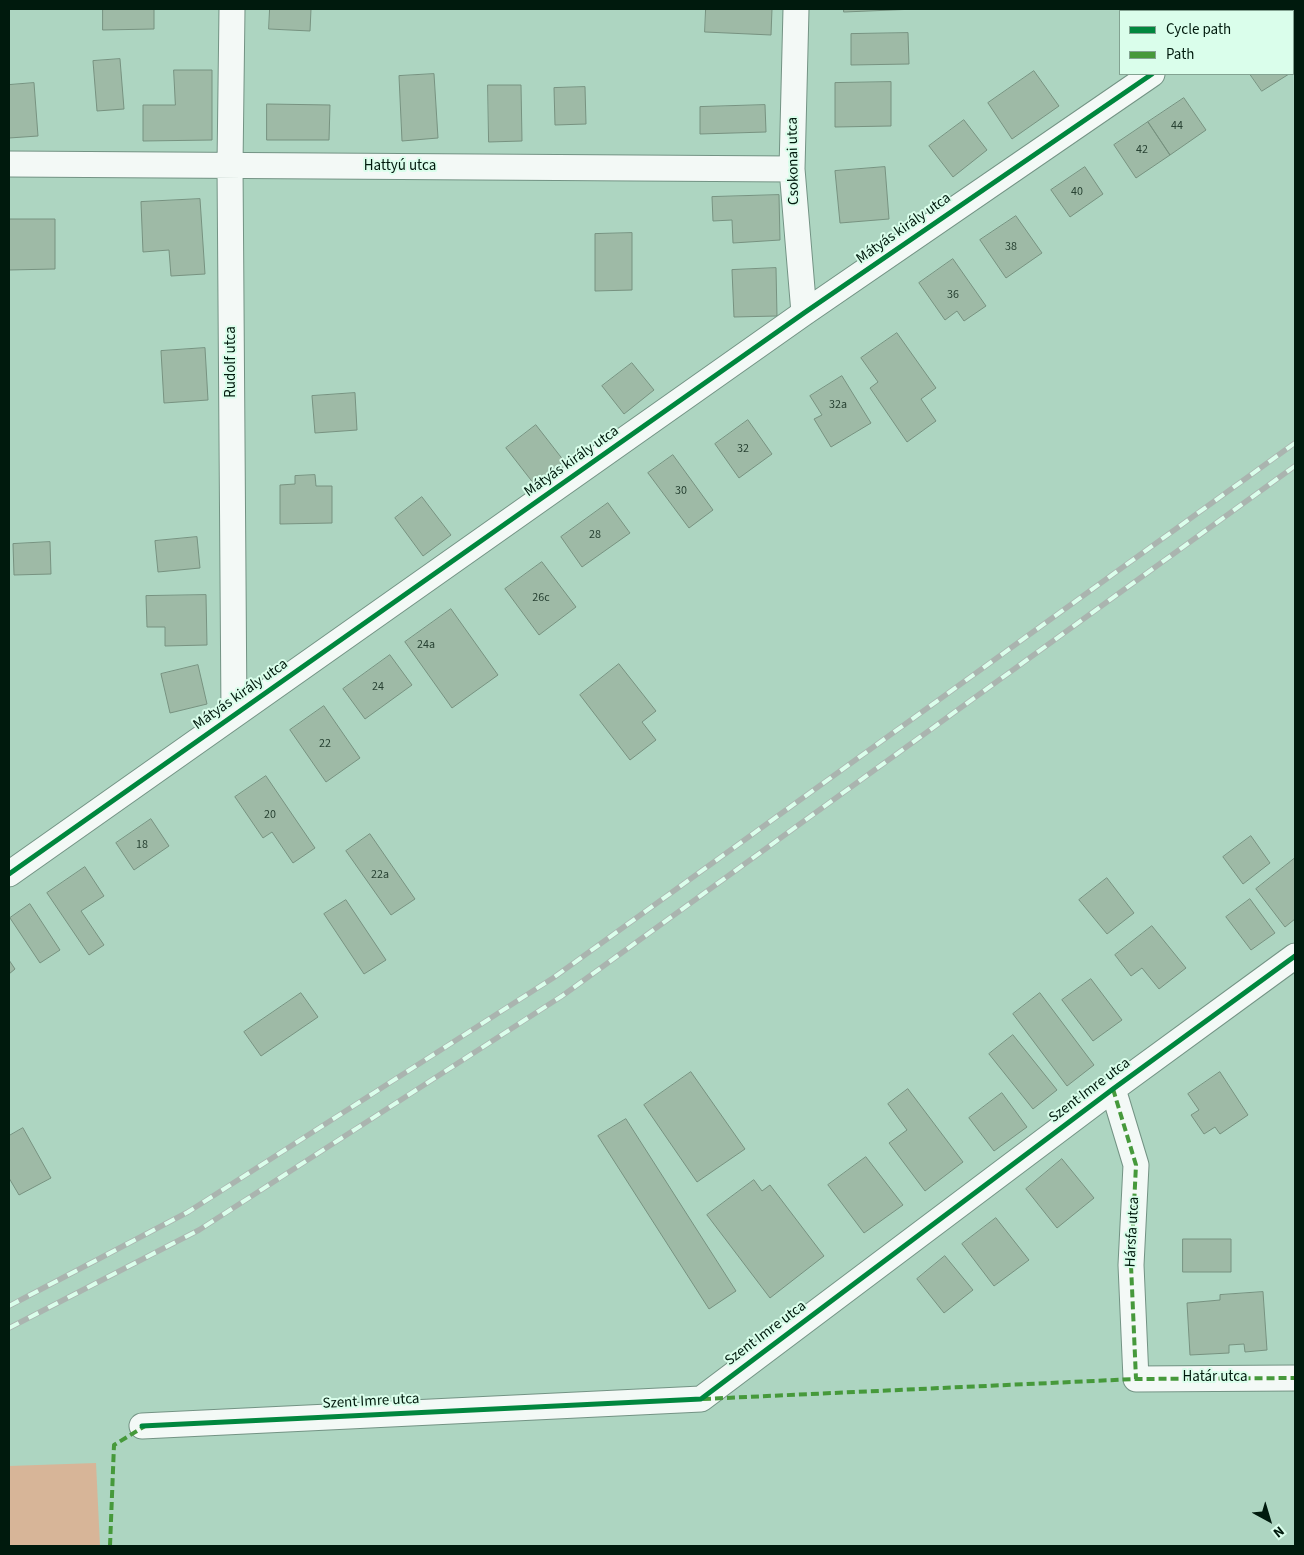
<!DOCTYPE html>
<html>
<head>
<meta charset="utf-8">
<style>
	body { margin:0 }
	#map { position:relative; width:1304px; height:1555px; overflow:hidden; background:#add5c1; font-family:"Source Sans 3",sans-serif }
	canvas { display:block }
	.frame { position:absolute; inset:0; border:10px solid #001a0d; pointer-events:none }
	.legend { position:absolute; left:1119px; top:10px; width:175px; height:65px; box-sizing:border-box; background:#dafeeb; border:1px solid #83a392; margin:0; padding:6px 9px; list-style:none; font-size:15px; color:#001a0d }
	.legend li { display:flex; align-items:center; gap:10px; height:25px }
	.legend b { width:25px; border:1px solid #83a392 }
	.north { position:absolute; left:1244px; top:1495px; width:50px; height:50px; -webkit-text-stroke:4px #dafeeb; paint-order:stroke; rotate:141deg; font-size:14px; font-weight:700; line-height:20px; text-align:center; color:#001a0d }
	.north::after { content:''; display:block; margin:auto; width:18px; height:22px; background:#001a0d; clip-path:polygon(50% 0,100% 100%,50% 72%,0 100%) }
</style>
</head>
<body>
<div id="map">
<canvas width="1304" height="1555"></canvas>
<div class="frame"></div>
<ul class="legend">
<li><b style="height:6px;background:#00873e"></b>Cycle path</li>
<li><b style="height:6px;background:#46993b"></b>Path</li>
</ul>
<div class="north">N</div>
</div>
<script>
const ctx = document.querySelector('canvas').getContext('2d');
ctx.lineJoin = 'round';
function paint(path, color) { ctx.fillStyle = color; ctx.fill(path, 'evenodd'); }
function strokePath(path, color, width, dash) { ctx.strokeStyle = color; ctx.lineWidth = width; ctx.lineCap = dash ? 'butt' : 'round'; ctx.setLineDash(dash || []); ctx.stroke(path); }
function label(font, color, halo, rows, align = 'center') {
  ctx.font = font + ' "Source Sans 3",sans-serif'; ctx.lineWidth = 4; ctx.setLineDash([]); ctx.textBaseline = 'middle'; ctx.strokeStyle = halo; ctx.fillStyle = color; for (const [text, x, y, turn = 0] of rows) {
    ctx.save(); ctx.translate(x, y); ctx.rotate((+turn || 0) * Math.PI / 180); ctx.textAlign = isNaN(turn) ? turn : align; if (halo) ctx.strokeText(text, 0, 0); ctx.fillText(text, 0, 0); ctx.restore();
  }
}
paint(new Path2D(`
	M96,1463L100,1546H9V1466Z`), '#d7b598');
const building = new Path2D(`
	M103,9H154V29L103,30Z
	M270,9H311L310,31L269,29Z
	M706,9H772L771,35L705,32Z
	M844,9H916L844,12Z
	M1150,9H1200L1196,11H1151Z
	M908,33L909,64L851,65V34Z
	M1293,51L1295,55V69L1293,71Z
	M120,59L124,109L97,111L93,61Z
	M174,70H212V140L143,141V105H175Z
	M1034,71L1059,106L1012,139L988,103Z
	M434,74L438,138L402,141L399,76Z
	M1250,74H1289L1262,91Z
	M891,82V126L835,127V83Z
	M34,83L38,136L9,138V85Z
	M488,85H521L522,141L489,142Z
	M585,87L586,124L555,125L554,88Z
	M1184,98L1206,130L1170,155L1148,122Z
	M267,104L330,105L329,140H267Z
	M765,105L766,132L700,134V107Z
	M964,120L987,150L953,177L929,146Z
	M1148,122L1170,155L1136,178L1114,145Z
	M885,167L889,219L840,223L835,171Z
	M1085,167L1103,194L1070,217L1051,190Z
	M779,195L780,240L733,243L732,220L713,221L712,197Z
	M200,199L205,274L171,276L169,250L143,252L141,202Z
	M1016,216L1042,253L1006,278L980,240Z
	M9,219H55V269L9,270Z
	M632,233V290L595,291V234Z
	M953,259L986,306L964,321L957,311L945,320L919,283Z
	M776,268L777,316L734,317L732,270Z
	M897,333L936,388L921,399L936,421L907,442L870,388L878,382L861,358Z
	M205,348L208,400L164,403L161,351Z
	M632,363L654,390L624,414L602,386Z
	M842,376L871,423L831,447L814,419L822,415L810,396Z
	M355,393L357,430L315,433L312,396Z
	M748,420L772,454L739,478L715,444Z
	M536,425L564,461L534,484L506,448Z
	M673,455L713,510L689,528L648,473Z
	M315,475L316,486H332V523L280,524V485L295,484V476Z
	M422,497L451,535L423,556L395,518Z
	M608,503L630,533L582,567L561,537Z
	M197,537L200,568L158,572L155,541Z
	M50,542L51,574L14,575L13,544Z
	M542,562L576,607L539,635L505,589Z
	M206,595L207,645L165,646V627H147L146,596Z
	M451,609L498,675L452,708L405,642Z
	M390,655L412,685L365,719L343,689Z
	M619,664L656,711L642,722L656,740L630,760L580,695Z
	M198,665L207,704L170,713L161,674Z
	M324,706L360,758L326,782L290,730Z
	M266,776L315,848L293,863L272,832L263,838L235,797Z
	M151,819L169,846L134,870L116,843Z
	M370,834L415,899L391,915L346,851Z
	M1251,836L1270,863L1243,884L1223,857Z
	M1295,858V919L1285,927L1256,889Z
	M85,867L104,896L81,911L104,945L89,955L47,893Z
	M1107,878L1134,913L1107,934L1079,900Z
	M1250,899L1275,933L1251,950L1226,917Z
	M346,900L386,960L364,974L324,914Z
	M30,904L60,950L40,963L10,918Z
	M1152,926L1186,968L1159,989L1142,968L1131,976L1115,955Z
	M9,960L15,969L9,974Z
	M1091,979L1122,1020L1093,1041L1062,1000Z
	M301,993L318,1017L261,1056L244,1032Z
	M1040,993L1094,1065L1067,1086L1013,1014Z
	M1013,1035L1057,1090L1033,1109L989,1054Z
	M691,1072L745,1149L697,1182L644,1105Z
	M1220,1072L1248,1115L1220,1134L1215,1127L1204,1134L1191,1115L1199,1110L1188,1094Z
	M908,1089L963,1162L925,1191L889,1143L907,1130L888,1104Z
	M1002,1093L1027,1127L994,1151L969,1118Z
	M626,1119L736,1291L709,1309L598,1136Z
	M23,1128L51,1178L19,1195L9,1178V1136Z
	M866,1157L903,1205L864,1233L828,1185Z
	M1062,1159L1094,1198L1057,1228L1026,1189Z
	M754,1180L762,1191L770,1185L824,1256L770,1298L707,1215Z
	M996,1218L1029,1260L994,1286L962,1244Z
	M1183,1239H1231V1272H1183Z
	M945,1256L973,1290L944,1313L917,1279Z
	M1263,1292L1267,1350L1245,1352L1244,1344L1229,1345V1353L1190,1355L1187,1303L1220,1300V1295Z`);
paint(building, '#9ebaa6');
strokePath(building, '#779280', 1);
const minor = new Path2D(`
	M232,9L230,165L234,715
	M796,9L792,169L804,313
	M1243,11L1246,9
	M9,164L792,169
	M9,874L804,313L1152,74
	M1113,1089L1136,1165L1131,1265L1136,1379L1295,1378
	M142,1426L701,1399L1113,1089L1295,956`);
strokePath(minor, '#739384', 27);
strokePath(minor, '#f3f9f6', 25);
const rail = new Path2D(`
	M9,1306L188,1212L553,978L1295,443
	M9,1328L199,1230L562,996L1295,466`);
strokePath(rail, '#aab4af', 5.5);
strokePath(rail, '#dafeeb', 4, [11]);
strokePath(new Path2D(`
	M1113,1089L1136,1165L1131,1265L1136,1379
	M703,1399L1136,1379L1295,1378
	M110,1546L114,1445L145,1426`), '#46993b', 4, [8, 4]);
strokePath(new Path2D(`
	M9,874L804,313L1152,74
	M142,1426L701,1399L1113,1089L1295,956`), '#00873e', 5);
label('12px', '#284233', null, [
	["44",1177,126],
	["42",1142,150],
	["40",1077,192],
	["38",1011,247],
	["36",953,295],
	["32a",838,405],
	["32",743,449],
	["30",681,491],
	["28",595,535],
	["26c",541,598],
	["24a",426,645],
	["24",378,687],
	["22",325,744],
	["20",270,815],
	["18",142,845],
	["22a",380,875]
]);
label('15px', '#001a0d', '#dafeeb', [
	["Csokonai utca",794,161,-91],
	["Hattyú utca",400,167],
	["Mátyás király utca",904,229,-35],
	["Rudolf utca",232,362,-90],
	["Mátyás király utca",572,462,-35],
	["Mátyás király utca",241,695,-35],
	["Szent Imre utca",1090,1091,-37],
	["Hársfa utca",1133,1232,-87],
	["Szent Imre utca",766,1334,-37],
	["Határ utca",1215,1378],
	["Szent Imre utca",371,1402,-3]
]);
</script>
</body>
</html>
